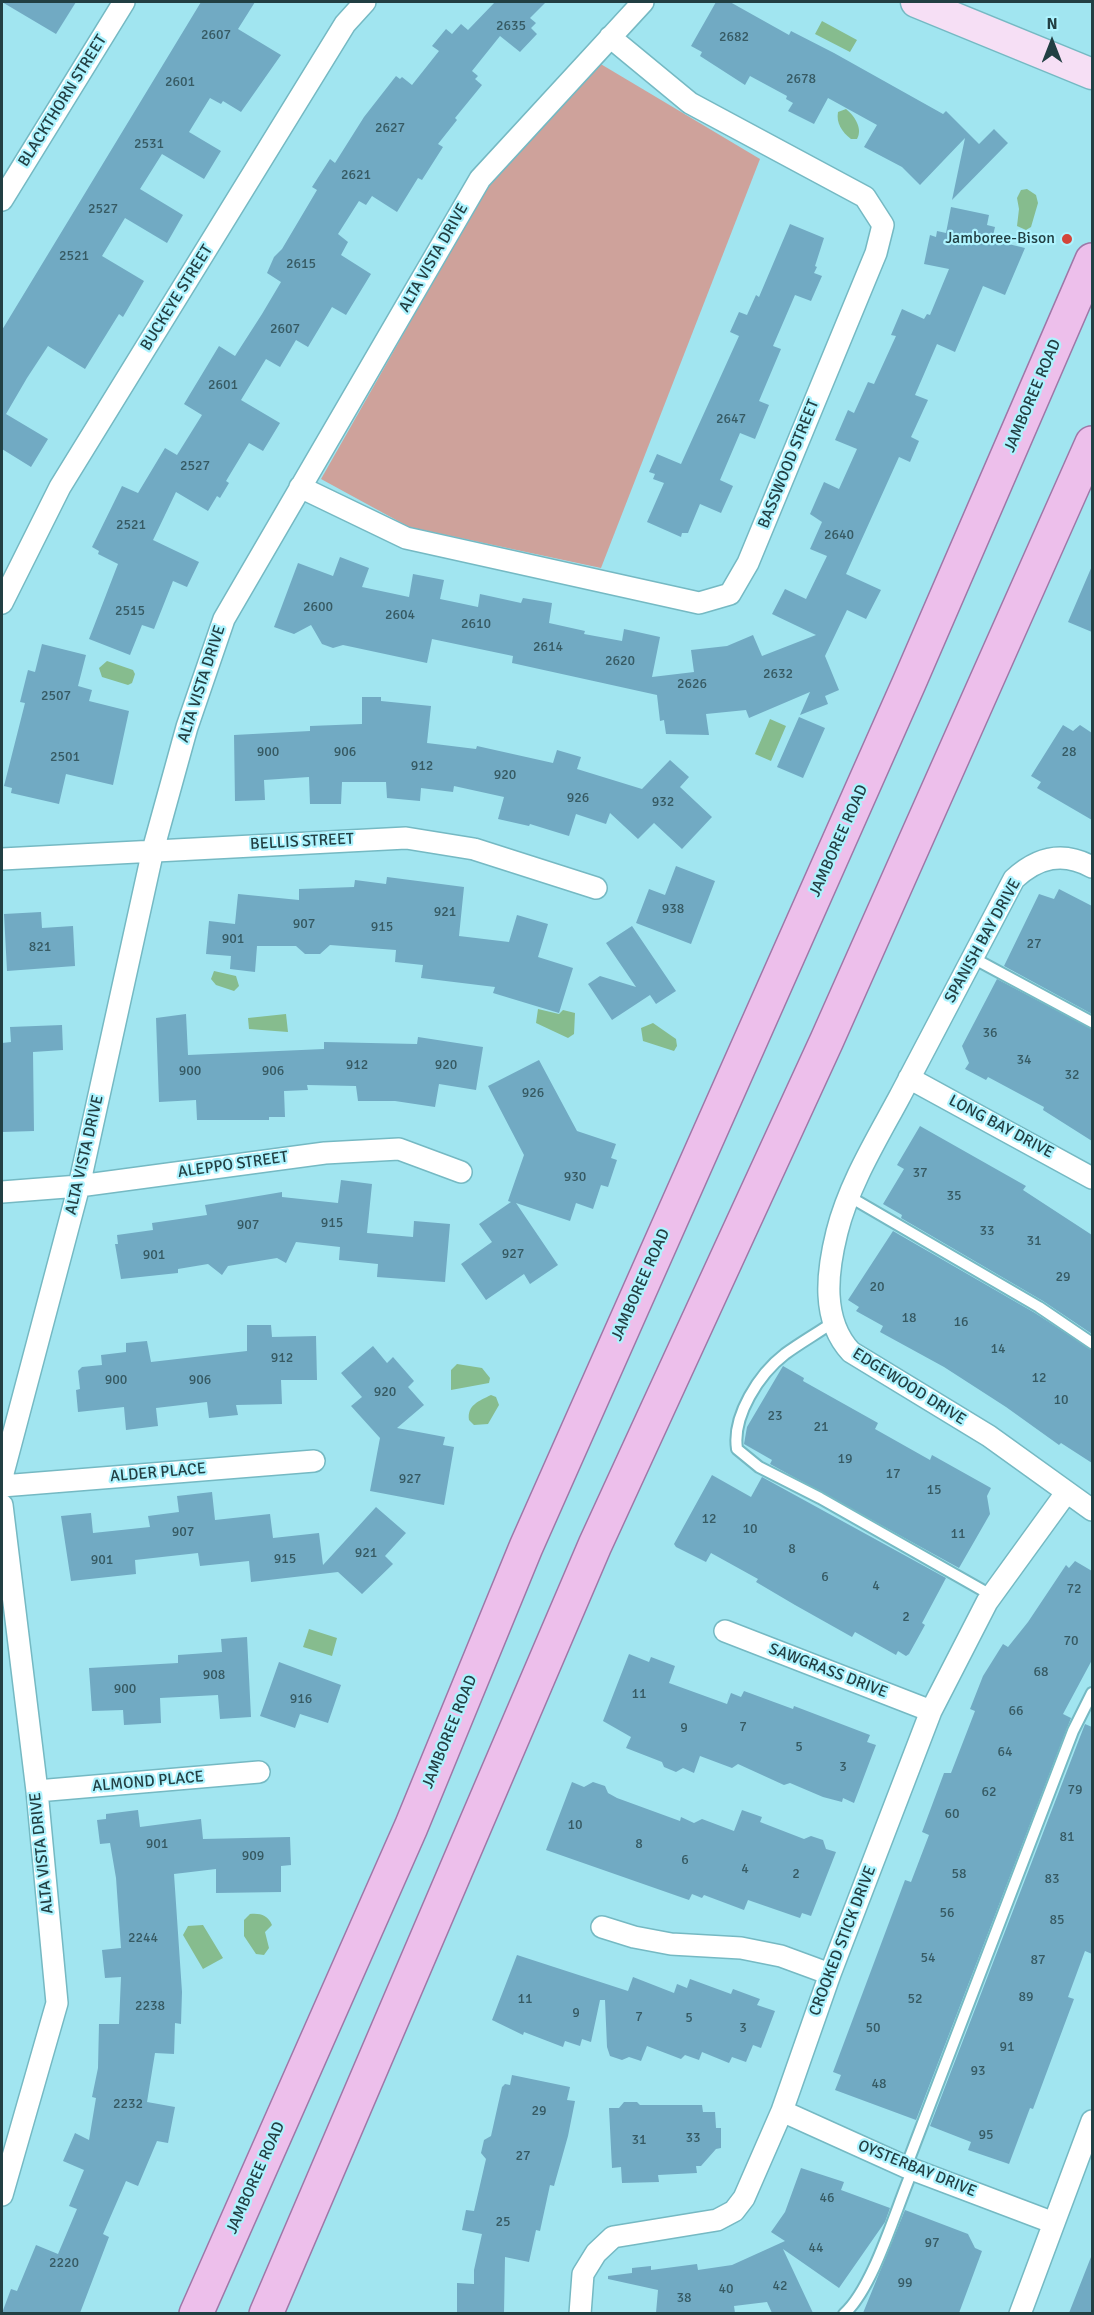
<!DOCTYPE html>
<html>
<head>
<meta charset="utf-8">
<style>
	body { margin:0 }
	#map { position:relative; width:1094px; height:2315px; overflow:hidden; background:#a1e5f0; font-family:Signika,sans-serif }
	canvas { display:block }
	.frame { position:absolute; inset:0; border:3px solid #223f43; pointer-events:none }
	.north { position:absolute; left:1022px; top:12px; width:60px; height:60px; -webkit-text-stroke:4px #aef3fe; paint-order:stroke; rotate:0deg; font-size:16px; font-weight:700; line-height:24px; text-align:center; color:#223f43 }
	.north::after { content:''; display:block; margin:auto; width:21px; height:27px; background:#223f43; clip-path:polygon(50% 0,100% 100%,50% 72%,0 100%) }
</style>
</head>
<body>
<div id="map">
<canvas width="1094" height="2315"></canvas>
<div class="frame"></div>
<div class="north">N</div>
</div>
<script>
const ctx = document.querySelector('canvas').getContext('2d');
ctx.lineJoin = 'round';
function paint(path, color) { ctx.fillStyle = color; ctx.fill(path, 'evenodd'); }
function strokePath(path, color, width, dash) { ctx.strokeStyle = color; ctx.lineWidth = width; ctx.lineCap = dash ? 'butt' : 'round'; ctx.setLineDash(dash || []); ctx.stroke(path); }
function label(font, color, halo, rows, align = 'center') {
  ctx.font = font + ' Signika,sans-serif'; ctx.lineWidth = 4.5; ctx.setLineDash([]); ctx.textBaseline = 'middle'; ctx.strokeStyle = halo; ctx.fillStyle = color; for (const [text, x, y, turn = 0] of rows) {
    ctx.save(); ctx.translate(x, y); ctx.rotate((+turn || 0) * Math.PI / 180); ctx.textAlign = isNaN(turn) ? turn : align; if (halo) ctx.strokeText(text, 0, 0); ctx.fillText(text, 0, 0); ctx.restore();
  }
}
paint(new Path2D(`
	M599,63L760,159L601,568L409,527L321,479L484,192Z`), '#cea29b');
paint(new Path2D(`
	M822,21L857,40L850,52L815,34Z
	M846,109C855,116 863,129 857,139H851C842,132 836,123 838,112Z
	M1027,189L1036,195L1038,203L1031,227L1026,230L1017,226L1019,209L1017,198L1021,190Z
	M107,661L133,670L135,674L132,683L128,685L102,677L99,668Z
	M770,719L786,726L771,761L755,754Z
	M214,971L236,976L239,986L234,991L216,985L211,979Z
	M538,1009L559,1014L563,1010L575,1013L574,1034L568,1038L536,1023Z
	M286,1014L288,1032L249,1029L248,1018Z
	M653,1023L676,1039L677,1046L674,1051L643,1041L641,1028Z
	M457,1364L482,1368L490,1378L489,1383L451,1390V1370Z
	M491,1395L496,1397L499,1405L488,1424L474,1425L469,1420C467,1405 479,1401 491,1395Z
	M309,1629L337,1638L332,1656L303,1647Z
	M250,1914C260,1913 268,1915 272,1925L265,1932L269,1948L264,1955L256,1954L244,1936V1920Z
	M203,1925L223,1958L203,1969L183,1935L188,1926Z`), '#86bc8e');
paint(new Path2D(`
	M2,2H76L56,34Z
	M201,2H255L238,29L281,55L241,112L223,101L221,104L210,98L189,132L221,151L204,179L162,154L140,189L183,215L167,243L125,218L102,256L144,281L123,317L119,314L85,369L48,346L27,378L6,414L48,439L31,467L2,449V330Z
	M495,2H546L530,18L536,23L531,28L537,34L520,52L500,36L472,71L478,76L475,79L482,85L455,118L457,120L438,144L443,147L422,180L418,178L397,212L372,196L366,205L359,201L338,234L348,242L341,255L371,274L346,315L332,307L308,347L296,340L280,367L266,359L241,400L280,423L263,451L249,443L226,481L229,483L220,498L217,496L208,511L176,492L153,540L199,562L187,587L173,581L154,629L142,625L130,655L89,639L118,564L98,554L99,551L92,547L122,486L138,493L165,448L177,455L202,415L184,404L219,346L235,356L262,314L281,282L267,273L274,257L282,249L317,190L312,187L330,159L335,163L364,117L396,76L400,79L402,77L412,85L439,51L432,46L446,29L452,34L461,24L468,30Z
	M716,2H730L789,35L791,31L834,53L943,114L946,111L979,144L994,129L1008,143L952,200L965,138L920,185L902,167L864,147L877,125L828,98L814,124L788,111L793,103L786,99L787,96L750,76L745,85L700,56L702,52L691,46Z
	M951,207L989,215L987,225L995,227L992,240L1025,248L1005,295L983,286L955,352L937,344L915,395L928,400L911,437L919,441L910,462L899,457L846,574L881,590L866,619L847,610L825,656L839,690L825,696L828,704L800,715L810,692L749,718L746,710L706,714L709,735L666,734L664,720L660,721L657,695L512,663L513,656L432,639L427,663L343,645L333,648L322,644L311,625L294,634L274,627L298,563L333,576L340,557L369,568L362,587L409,597L413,574L444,580L440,599L478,607L480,594L521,603L523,598L552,603L549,623L585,631L584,634L622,641L624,629L660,637L652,677L694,672L691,650L727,646L753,635L762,656L816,635L772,614L785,589L806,599L827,556L810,549L822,522L810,514L824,482L839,489L857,449L835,440L848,410L854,413L868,382L874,384L896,336L891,335L902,309L924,319L927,314L930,315L949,269L924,264L930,235L936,237L937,231L946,233Z
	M790,224L824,238L815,266L817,267L814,273L822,276L811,301L795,295L773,346L781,349L759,401L769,405L755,439L740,433L720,480L733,486L721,513L700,504L688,533H682L681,537L647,522L664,483L653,479L655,474L649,472L657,454L681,464L739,336L730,332L739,312L747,315L756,295L759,297Z
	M1092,566V632L1068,622Z
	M42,644L86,655L78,686L92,690L89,701L129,711L113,785L66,774L59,804L11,793L12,788L4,786L25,703L20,702L28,670L35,672Z
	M362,697H381V701L431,706L427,743L476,749L477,746L553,763L557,750L581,757L577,769L642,789L670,760L689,777L680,787L712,817L682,849L654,823L638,839L610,813L606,824L576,814L569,836L530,824L529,826L498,819L504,797L454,786L453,792L421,788L420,801L387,798L386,782H342L341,804H310L309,777L264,780L265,800L235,801L234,735L310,731V726L362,724Z
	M799,717L825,728L803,778L777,767Z
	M1063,725L1073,731L1080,725L1092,733V820L1037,788L1041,782L1031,776Z
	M676,866L715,881L691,944L636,923L649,889L665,895Z
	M387,877L464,887L459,936L509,942L517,915L548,924L538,957L573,968L559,1013L493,993L495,987L421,978L423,965L395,962L396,950L330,945L320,954H305L296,946H257L255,972L230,969L231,956L206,954L209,921L235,924L238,894L299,900V889L354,887L355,880L386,884Z
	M1059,889L1092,906V1014L1004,966L1039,894L1054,899Z
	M41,912L42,928L73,926L75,966L7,971L4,914Z
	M632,926L676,991L656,1004L650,995L612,1020L588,984L600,976L636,987L606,943Z
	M997,979L1092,1029V1141L1043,1110L1044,1107L988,1077L986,1080L965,1069L969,1063L962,1046Z
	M186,1014L188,1055L324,1049V1042L417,1044L418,1037L483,1047L476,1090L439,1084L435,1107L395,1101H358L356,1086L307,1085L308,1090L284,1091L285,1117H269V1120H197L196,1100L159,1102L156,1018Z
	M62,1025L63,1050L33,1052L34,1131L2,1132V1043L11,1042L10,1027Z
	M539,1060L577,1131L616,1144L611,1158L617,1160L608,1187L601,1185L593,1209L576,1203L570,1221L516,1203L558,1265L530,1284L524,1274L486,1300L461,1264L492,1242L479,1224L511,1202L508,1201L524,1155L488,1086Z
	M920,1126L1026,1186L1023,1190L1092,1235V1334L1043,1301L901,1218L902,1215L883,1204L904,1169L897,1165Z
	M341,1180L372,1184L367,1233L413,1237L414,1221L450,1224L445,1282L377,1277L378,1264L339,1260L340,1247L296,1242L286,1263L277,1258L228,1266L222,1275L208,1264L178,1269V1273L121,1279L115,1244H118L117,1235L153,1230L152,1223L207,1215L205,1205L282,1192V1197L338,1203Z
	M893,1231L1035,1313L1092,1350V1463L1061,1443L1059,1445L1006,1407L944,1367L880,1332L883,1326L856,1311L859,1307L848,1300Z
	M247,1325H271L272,1337L316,1336L317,1380H281L282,1404L236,1405L238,1415L209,1418L207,1402L156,1408L158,1426L126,1430L124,1407L78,1412L76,1390L80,1389L78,1371L82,1367L102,1365L101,1355L126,1352V1343L147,1341L151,1362L247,1351Z
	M373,1346L387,1363L393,1357L414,1381L408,1387L424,1405L397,1428L445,1437L443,1445L454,1447L444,1505L370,1491L380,1438L351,1406L362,1397L341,1373Z
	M783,1366L804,1378L803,1381L878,1423L875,1429L930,1460L932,1455L991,1488L987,1496L990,1514L959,1568L770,1464L772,1460L744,1444L747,1427Z
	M712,1475L751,1497L762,1477L946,1578L922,1623L925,1625L909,1654L906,1656L898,1651L896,1655L855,1632L852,1637L795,1605L756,1582L758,1579L711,1553L706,1562L676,1547L674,1544Z
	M212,1492L215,1520L270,1514L273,1538L319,1533L323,1565L376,1507L406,1533L385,1556L393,1564L362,1594L338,1572L251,1582L249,1561L200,1566L198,1553L135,1560L136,1574L71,1581L61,1516L91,1513L93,1533L150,1527L148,1516L179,1512L177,1496Z
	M1075,1561L1092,1571V1660L1063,1714L1071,1718L916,2120L835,2090L841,2075L833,2072L905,1880L911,1882L929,1835L922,1832L944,1773H951L975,1711L970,1709L983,1676L1003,1644L1008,1647L1028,1622L1066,1565L1069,1568Z
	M247,1637L251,1717L220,1719L218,1695L160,1698L161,1723L124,1725L123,1710L92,1711L89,1668L178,1663V1655L222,1652L221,1639Z
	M629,1654L649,1662L651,1657L675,1666L669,1683L727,1704L731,1693L741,1697L744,1691L793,1709L794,1706L870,1735L867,1742L876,1745L854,1803L843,1798L842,1802L823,1797L790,1783L784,1785L738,1764L732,1768L700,1756L694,1773L683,1768L676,1772L664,1767L662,1762L626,1748L631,1737L603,1721Z
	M279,1662L341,1685L328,1723L300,1714L295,1728L260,1716Z
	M1085,1724L1092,1727V1954L1085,1951L1068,1997L1074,1999L1033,2109L1030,2108L1009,2164L968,2150L971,2142L930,2126Z
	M572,1782L584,1787L593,1782L605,1786L608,1793L617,1798L680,1821L681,1817L694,1823L702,1819L734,1831L742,1810L762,1817L760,1822L804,1839L811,1836L823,1840L826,1849L836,1852L811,1916L802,1913L800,1918L748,1900L744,1910L704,1895L702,1898L692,1894L689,1900L546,1850Z
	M138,1810L140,1827L201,1819L203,1839L290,1837L291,1865L281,1866V1892L216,1893V1869L174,1874L182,1992L181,2024L175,2023L174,2054L155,2053L147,2102L175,2107L168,2143L157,2141L138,2186L126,2181L103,2234L109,2237L80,2313H2L11,2289L17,2291L36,2245L58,2254L77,2209L69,2206L84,2170L63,2161L75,2133L89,2140L96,2098L92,2097L98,2068L99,2024H119L121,1977L105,1978L102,1950L121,1948L116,1878L110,1843L100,1844L97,1820L106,1819V1814Z
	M517,1955L628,1991L633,1977L674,1993L677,1984L687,1988L690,1979L731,1994L733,1989L760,1999L757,2005L775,2011L761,2048L753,2045L746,2062L732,2057L729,2063L702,2052L699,2060L685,2055L681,2059L647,2046L641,2061L629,2057L622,2060L610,2056L607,2047L605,2000H600L591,2042L582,2039L580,2046L565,2041L563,2047L524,2032L523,2035L492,2020Z
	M512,2075L570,2087L567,2100L575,2101L568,2136L554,2186L550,2185L540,2231L536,2230L529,2262L505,2257L504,2313H457V2283L474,2284V2270L482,2234L462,2230L466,2210L474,2211L486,2159L481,2153L484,2140L491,2136L502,2087L505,2084L510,2085Z
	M624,2102H637L640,2105H702L703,2112H715L716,2128H721V2148L716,2149L701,2166H696L697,2173L658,2175L659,2182L622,2183L621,2167L612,2168L609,2108H619Z
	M801,2168L844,2182L841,2190L890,2208L885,2222L839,2288L783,2249L813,2313H772L767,2302L734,2306L735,2313H656L658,2290L608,2279V2276L632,2273V2268L651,2266V2270L697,2264L698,2270L732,2265L785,2241L771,2232L785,2212Z
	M905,2210L968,2234L975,2248L982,2251L959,2313H863Z
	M1091,2257L1092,2313H1069Z`), '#71aac3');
const lane = new Path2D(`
	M973,958L1092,1022
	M850,1197L1039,1307L1092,1343
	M832,1323C816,1334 800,1343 785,1354C759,1374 732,1416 737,1449L759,1467L820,1498L991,1595
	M906,2167L1073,1731L1092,1693
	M844,2314C874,2287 896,2208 913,2169`);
const street = new Path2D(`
	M2,200L124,2
	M300,487L406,538L699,603L730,594L748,563L876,253L883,225L865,197L690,103L610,37
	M2,603L60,487L345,24L365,2
	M2,859L406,838L474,849L596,888
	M1092,867C1063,851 1038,857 1014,879C976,952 938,1024 900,1096C877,1139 849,1184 837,1232C827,1272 821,1320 851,1352L989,1436L1092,1510
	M909,1078L1092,1178
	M2,1192L79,1186L325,1153L399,1149L461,1172
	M2,1477L79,1186L153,850L187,727L224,619L480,179L643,2
	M2,1486L314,1461
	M2,1505L37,1791L57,2003L2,2195
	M725,1631L931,1711
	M37,1791L259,1772
	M602,1927L634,1937L671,1944L741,1948L781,1956L830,1974
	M782,2111L906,2167L1054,2223
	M580,2314L583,2274L596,2253L613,2237L717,2220L734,2211L744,2198L782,2111L830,1974L931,1711L987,1602L1066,1493
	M1020,2314L1092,2121`);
const secondary = new Path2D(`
	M916,2L1092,74`);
const primary = new Path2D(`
	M196,2314L411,1827L526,1547L909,683L1092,260
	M266,2314L595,1545L827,1040L1092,443`);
strokePath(lane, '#75b9c3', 14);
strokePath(street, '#75b9c3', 24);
strokePath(secondary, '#75b9c3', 33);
strokePath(primary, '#9e77a7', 36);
strokePath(lane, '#fff', 10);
strokePath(street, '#fff', 21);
strokePath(secondary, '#f6dff5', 30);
strokePath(primary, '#edbfeb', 33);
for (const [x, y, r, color] of [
	[1067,239,6,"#d3453a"]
]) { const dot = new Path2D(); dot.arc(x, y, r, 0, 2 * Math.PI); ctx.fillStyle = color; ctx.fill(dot); strokePath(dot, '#aef3fe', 2); }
label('14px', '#365a63', null, [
	["2635",511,26],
	["2607",216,35],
	["2682",734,37],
	["2678",801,79],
	["2601",180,82],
	["2627",390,128],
	["2531",149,144],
	["2621",356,175],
	["2527",103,209],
	["2521",74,256],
	["2615",301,264],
	["2607",285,329],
	["2601",223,385],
	["2647",731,419],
	["2527",195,466],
	["2521",131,525],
	["2640",839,535],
	["2600",318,607],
	["2515",130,611],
	["2604",400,615],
	["2610",476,624],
	["2614",548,647],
	["2620",620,661],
	["2632",778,674],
	["2626",692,684],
	["2507",56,696],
	["900",268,752],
	["906",345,752],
	["28",1069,752],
	["2501",65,757],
	["912",422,766],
	["920",505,775],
	["926",578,798],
	["932",663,802],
	["938",673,909],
	["921",445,912],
	["907",304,924],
	["915",382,927],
	["901",233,939],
	["27",1034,944],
	["821",40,947],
	["36",990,1033],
	["34",1024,1060],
	["912",357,1065],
	["920",446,1065],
	["900",190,1071],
	["906",273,1071],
	["32",1072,1075],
	["926",533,1093],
	["37",920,1173],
	["930",575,1177],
	["35",954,1196],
	["915",332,1223],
	["907",248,1225],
	["33",987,1231],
	["31",1034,1241],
	["927",513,1254],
	["901",154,1255],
	["29",1063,1277],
	["20",877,1287],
	["18",909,1318],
	["16",961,1322],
	["14",998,1349],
	["912",282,1358],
	["12",1039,1378],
	["900",116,1380],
	["906",200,1380],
	["920",385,1392],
	["10",1061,1400],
	["23",775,1416],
	["21",821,1427],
	["19",845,1459],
	["17",893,1474],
	["927",410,1479],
	["15",934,1490],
	["12",709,1519],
	["10",750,1529],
	["907",183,1532],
	["11",958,1534],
	["8",792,1549],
	["921",366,1553],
	["915",285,1559],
	["901",102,1560],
	["6",825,1577],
	["4",876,1586],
	["72",1074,1589],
	["2",906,1617],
	["70",1071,1641],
	["68",1041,1672],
	["908",214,1675],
	["900",125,1689],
	["11",639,1694],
	["916",301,1699],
	["66",1016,1711],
	["7",743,1727],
	["9",684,1728],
	["5",799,1747],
	["64",1005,1752],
	["3",843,1767],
	["79",1075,1790],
	["62",989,1792],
	["60",952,1814],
	["10",575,1825],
	["81",1067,1837],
	["901",157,1844],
	["8",639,1844],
	["909",253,1856],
	["6",685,1860],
	["4",745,1869],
	["2",796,1874],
	["58",959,1874],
	["83",1052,1879],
	["56",947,1913],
	["85",1057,1920],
	["2244",143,1938],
	["54",928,1958],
	["87",1038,1960],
	["89",1026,1997],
	["11",525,1999],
	["52",915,1999],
	["2238",150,2006],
	["9",576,2013],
	["7",639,2017],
	["5",689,2018],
	["3",743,2028],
	["50",873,2028],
	["91",1007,2047],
	["93",978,2071],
	["48",879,2084],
	["2232",128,2104],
	["29",539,2111],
	["95",986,2135],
	["33",693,2138],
	["31",639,2140],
	["27",523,2156],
	["46",827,2198],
	["25",503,2222],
	["97",932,2243],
	["44",816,2248],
	["2220",64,2263],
	["99",905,2283],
	["42",780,2286],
	["40",726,2289],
	["38",684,2298]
]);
label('16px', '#223f43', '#aef3fe', [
	["BLACKTHORN STREET",63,101,-58],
	["ALTA VISTA DRIVE",434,258,-60],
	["BUCKEYE STREET",177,298,-58],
	["JAMBOREE ROAD",1033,396,-67],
	["BASSWOOD STREET",789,464,-68],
	["ALTA VISTA DRIVE",202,684,-72],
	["JAMBOREE ROAD",839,841,-66],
	["BELLIS STREET",302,842,-3],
	["SPANISH BAY DRIVE",983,941,-61],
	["LONG BAY DRIVE",1001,1127,28],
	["ALTA VISTA DRIVE",85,1155,-77],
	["ALEPPO STREET",233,1165,-8],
	["JAMBOREE ROAD",641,1285,-66],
	["EDGEWOOD DRIVE",909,1387,32],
	["ALDER PLACE",158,1473,-5],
	["SAWGRASS DRIVE",828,1671,21],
	["JAMBOREE ROAD",450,1732,-68],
	["ALMOND PLACE",148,1782,-5],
	["ALTA VISTA DRIVE",42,1853,-96],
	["CROOKED STICK DRIVE",843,1941,-69],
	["OYSTERBAY DRIVE",917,2169,22],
	["JAMBOREE ROAD",256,2178,-66]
]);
label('16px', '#223f43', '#aef3fe', [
	["Jamboree-Bison",1055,239]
], 'right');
</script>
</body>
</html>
